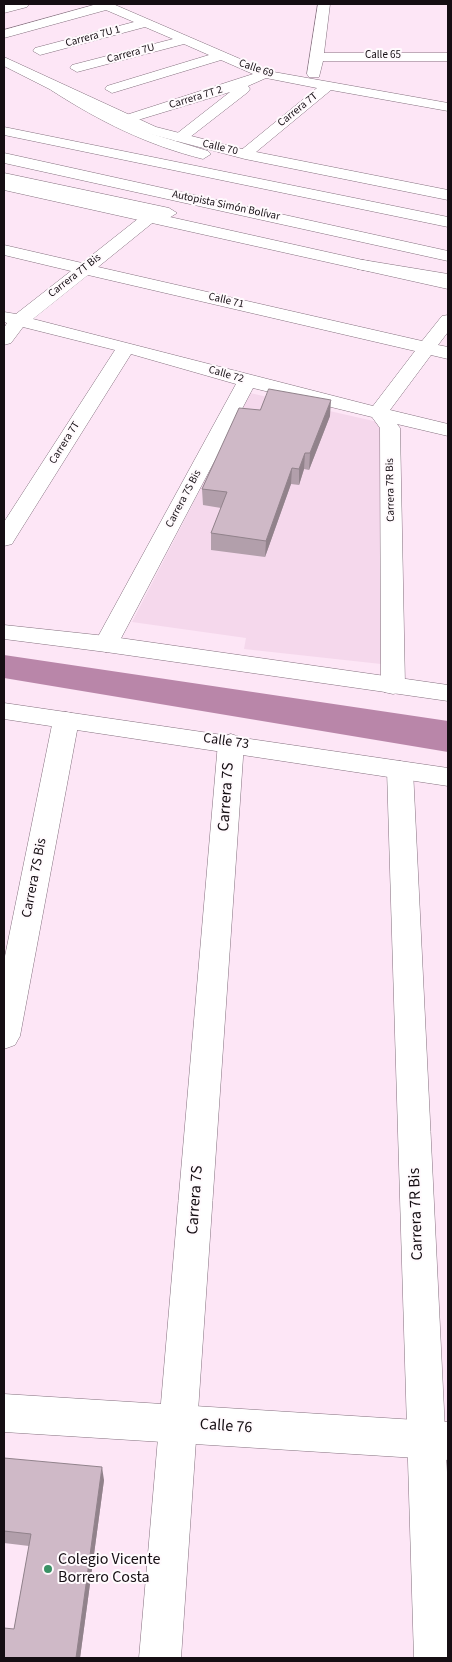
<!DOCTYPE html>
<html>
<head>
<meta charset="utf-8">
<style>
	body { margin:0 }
	#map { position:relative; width:452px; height:1662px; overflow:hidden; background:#fde6f6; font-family:"Source Sans 3",sans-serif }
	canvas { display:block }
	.frame { position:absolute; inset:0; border:5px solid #150e13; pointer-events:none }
</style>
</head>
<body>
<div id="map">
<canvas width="452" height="1662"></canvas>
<div class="frame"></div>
</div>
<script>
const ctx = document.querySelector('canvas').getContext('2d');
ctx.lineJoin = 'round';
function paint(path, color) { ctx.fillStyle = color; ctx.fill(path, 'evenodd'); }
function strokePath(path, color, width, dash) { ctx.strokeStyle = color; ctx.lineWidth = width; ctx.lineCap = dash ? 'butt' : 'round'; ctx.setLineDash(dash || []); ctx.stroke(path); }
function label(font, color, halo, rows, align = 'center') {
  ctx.font = font + ' "Source Sans 3",sans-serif'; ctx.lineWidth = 4; ctx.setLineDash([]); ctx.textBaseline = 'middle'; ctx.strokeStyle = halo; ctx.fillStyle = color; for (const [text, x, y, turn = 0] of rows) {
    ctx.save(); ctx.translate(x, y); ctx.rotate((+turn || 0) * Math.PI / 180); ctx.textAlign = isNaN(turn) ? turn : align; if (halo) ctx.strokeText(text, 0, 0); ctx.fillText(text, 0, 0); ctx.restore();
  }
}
paint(new Path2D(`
	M250,393L378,422L384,429L381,664L244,649L246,638L132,622Z`), '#f5d8ec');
paint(new Path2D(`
	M4,655L448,721V752L4,678Z`), '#b986a9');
const street = new Path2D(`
	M9,4H29L27,7L4,13V5Z
	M97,4H113L268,71L448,103V111L331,90L250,157H240L237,154L240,151L317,88L266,78L248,86L250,89L248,92L185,141H175L173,138L175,135L230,92L128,123L121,119L123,116L253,74L221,60L112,93L105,89L107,86L209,55L184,44L77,72L70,68L72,65L173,39L145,27L40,55L33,51L35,48L134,22L106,10L4,38V30Z
	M318,4H330L324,53H448V61H323L319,77H309L307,74Z
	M150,212L158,217L156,220L98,267L422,341L442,316L448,315V332L438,345L448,347V359L431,355L390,410L448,424V436L397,424L400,428L405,686L402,692L393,694L384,692L381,686L380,428L372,417L253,388L118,644L115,649L106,652L97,649L94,644L236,384L131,354L15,539L12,544L4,546V522L115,350L23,327L11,343L4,345V328L7,323L4,322V312L16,314L71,271L4,255V245L82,263L144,214ZM88,275L415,351L373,406L33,319Z
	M66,712L75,714L79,720L20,1036L15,1045L4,1049V961L53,720L57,714Z
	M231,734L240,737L244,743L181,1658H139L218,743L222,737Z
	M400,761L409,764L413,770L448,1493V1658H414L387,770L391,764Z`);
const secondary = new Path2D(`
	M4,57L156,127L246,150L448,190V200L245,159L146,133L69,99L4,66Z
	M4,180L448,279V289L4,190Z
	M4,625L106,636L448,685V701L106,652L4,639Z
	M4,703L448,768V786L4,719Z
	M4,1394L448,1422V1460L4,1432Z`);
const highway = new Path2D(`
	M56,83L114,116L149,133L208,151L211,154L203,159C147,145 99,121 51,90L49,87Z
	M4,127L448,217V227L4,135Z
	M4,153L448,251V261L4,163Z
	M4,173L169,208L177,213L169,218L4,183Z
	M363,260L448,274V284L357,269L354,265L357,261Z`);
strokePath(street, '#84707e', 1);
strokePath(secondary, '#84707e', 1);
strokePath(highway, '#84707e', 1);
paint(street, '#fff');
paint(secondary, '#fff');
paint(highway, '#fff');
paint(new Path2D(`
	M260,410L330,416L309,470L304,469L299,485L291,484L265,557L211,550V533L221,508L203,505L202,489Z
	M4,1458L104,1480L80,1658H4L14,1629L29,1546L4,1543Z`), '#b29fab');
paint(new Path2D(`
	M331,400L330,416L309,470L310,453Z
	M305,453L304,469L299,485V469Z
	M292,468L291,484L265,557L266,541Z
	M102,1467L104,1480L80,1658H76Z`), '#91828b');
const building = new Path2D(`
	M269,389L331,400L310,453H305L299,469L292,468L266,541L211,533L227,492L202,489L239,408L260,410Z
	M4,1458L102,1467L76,1658H4V1628L14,1629L31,1534L4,1531Z`);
paint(building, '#cfb9c7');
strokePath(building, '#91828b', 1);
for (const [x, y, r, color] of [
	[48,1569,5,"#3a9165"]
]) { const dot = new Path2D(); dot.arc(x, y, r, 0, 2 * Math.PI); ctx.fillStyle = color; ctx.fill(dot); strokePath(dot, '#fffafd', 2); }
label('11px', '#150e13', '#fffafd', [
	["Carrera 7U 1",93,37,-15],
	["Carrera 7U",131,54,-15],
	["Calle 65",383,56],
	["Calle 69",256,69,19],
	["Carrera 7T 2",196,98,-17],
	["Carrera 7T",298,110,-39],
	["Calle 70",220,148,13],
	["Autopista Simón Bolívar",226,206,12],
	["Carrera 7T Bis",75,276,-38],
	["Calle 71",226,301,13],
	["Calle 72",226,375,16],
	["Carrera 7T",65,443,-58],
	["Carrera 7R Bis",391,490,-91],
	["Carrera 7S Bis",184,499,-62]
]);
label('14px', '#150e13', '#fffafd', [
	["Calle 73",226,742,8],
	["Carrera 7S Bis",35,878,-79]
]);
label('16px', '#150e13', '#fffafd', [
	["Carrera 7S",227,797,-86],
	["Carrera 7S",196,1200,-86],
	["Carrera 7R Bis",417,1214,-92],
	["Calle 76",226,1427,4]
]);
label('16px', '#150e13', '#fffafd', [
	["Colegio Vicente",58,1560],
	["Borrero Costa",58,1578]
], 'left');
</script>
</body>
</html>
